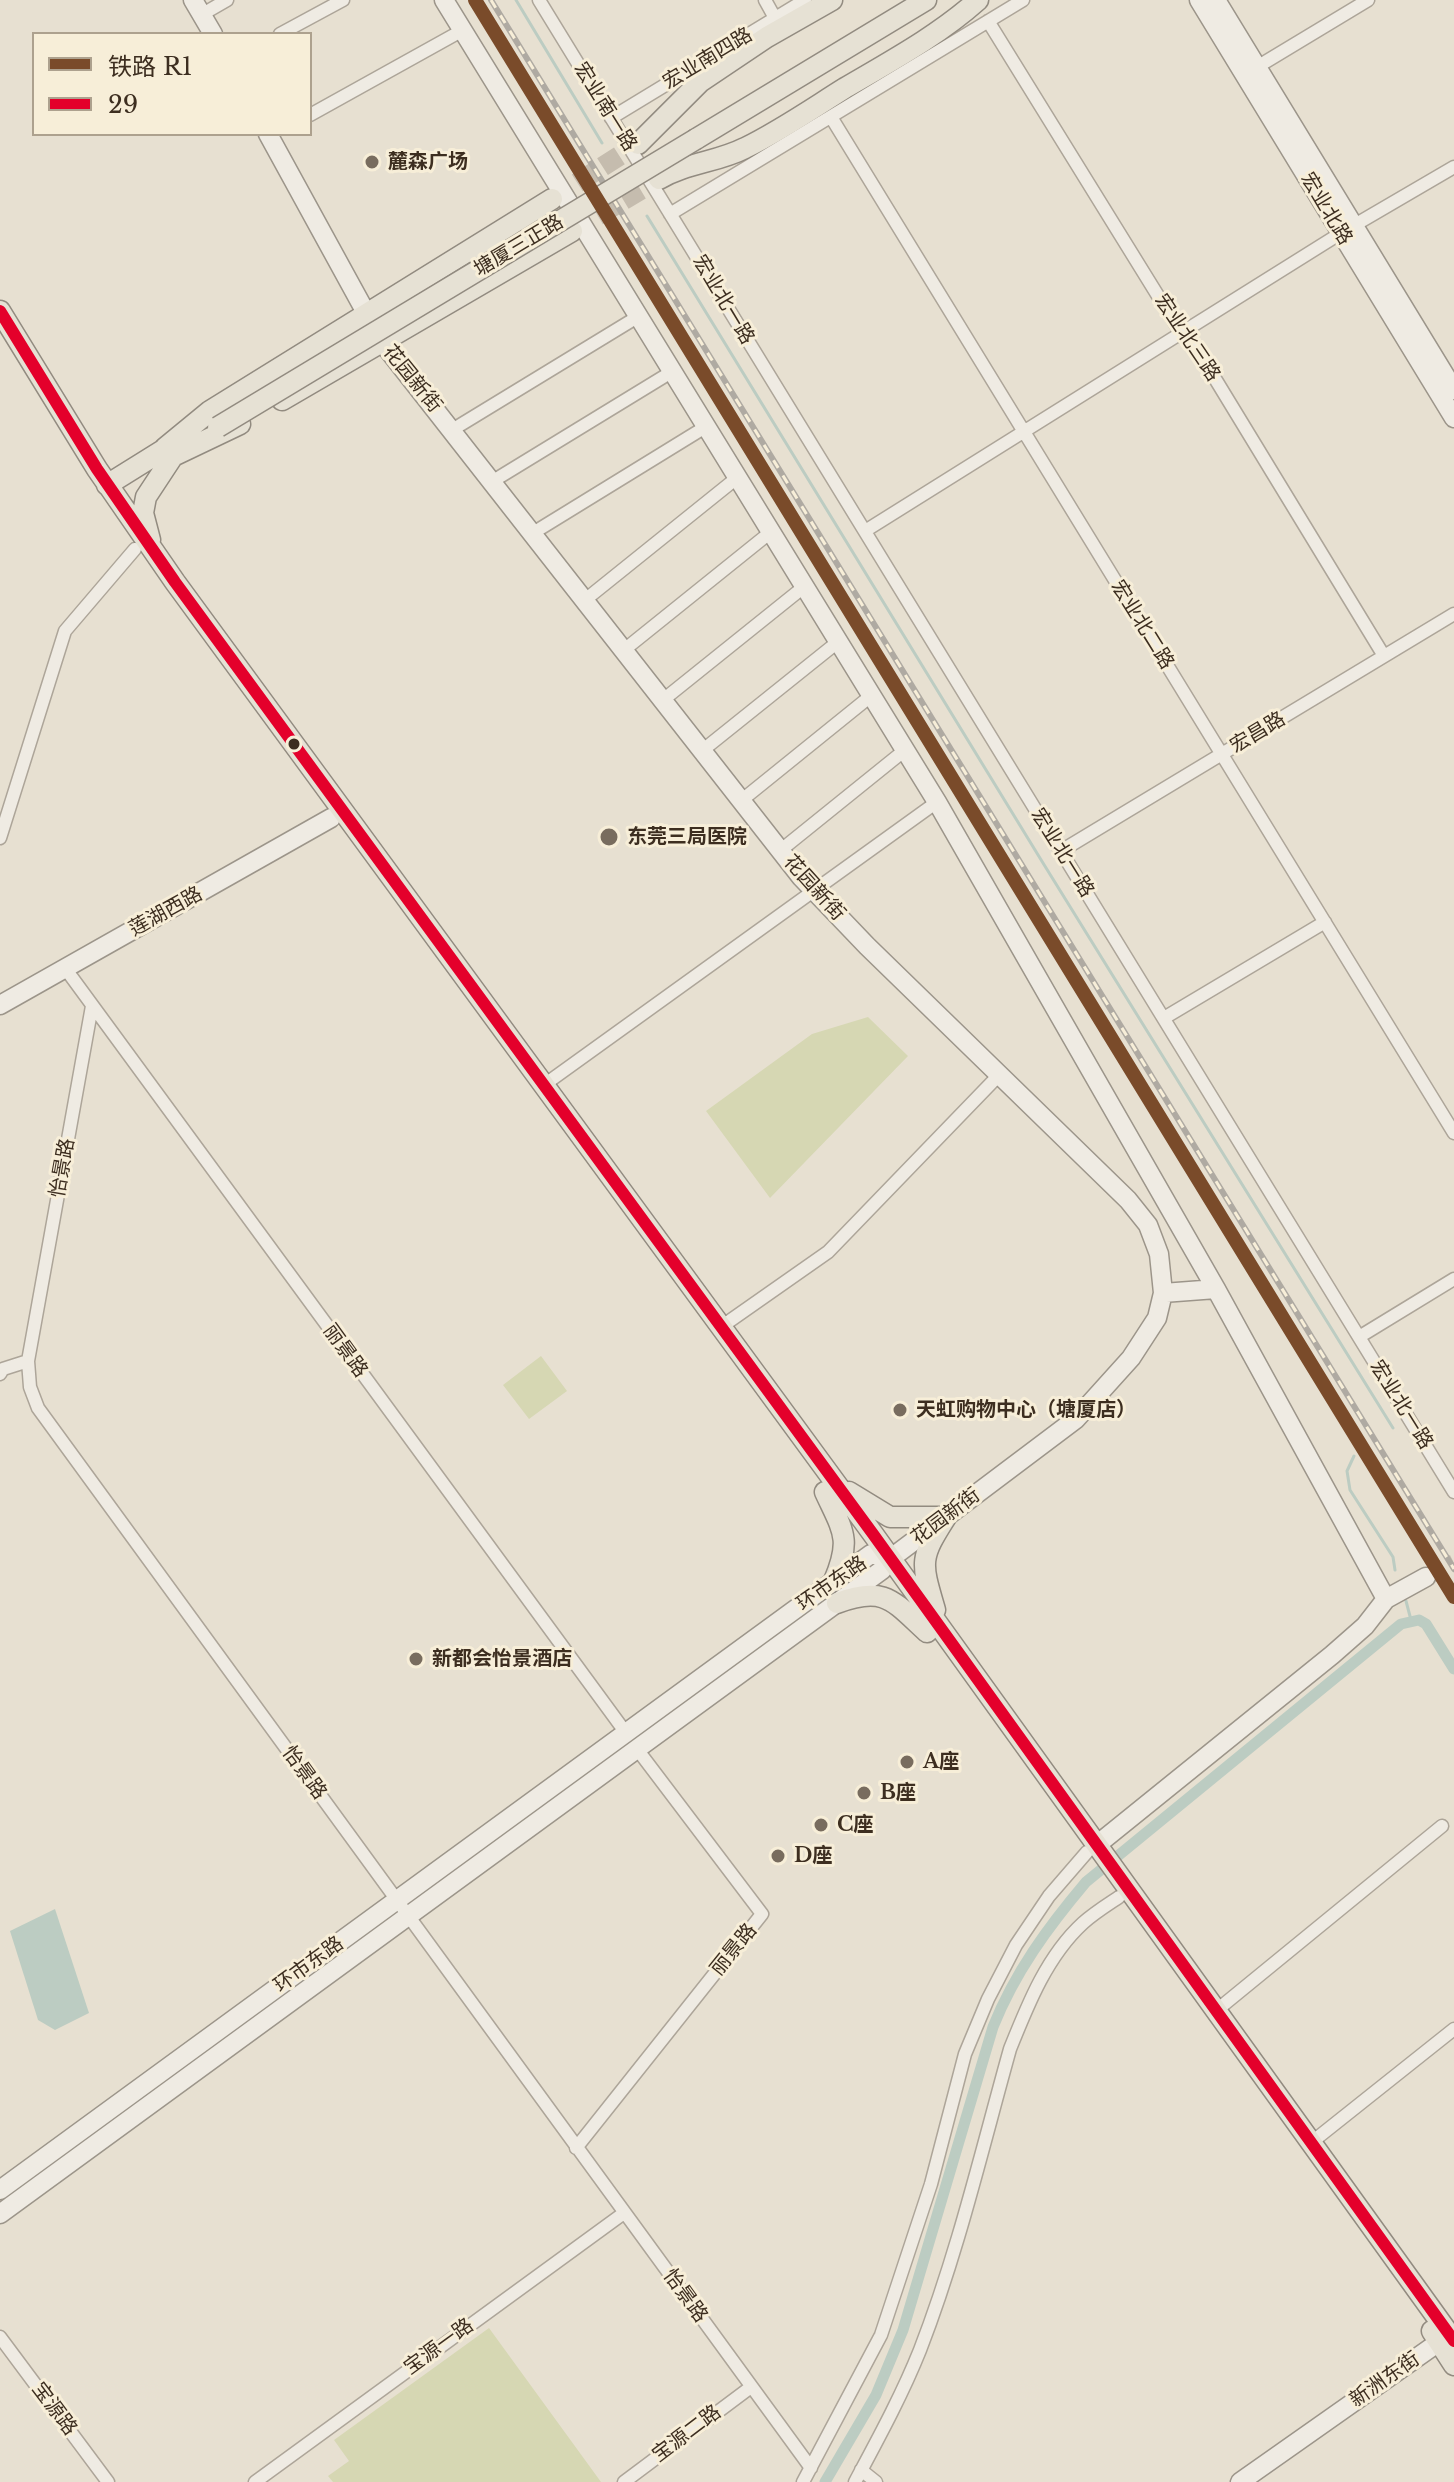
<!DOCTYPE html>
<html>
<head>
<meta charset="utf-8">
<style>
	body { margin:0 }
	#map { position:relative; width:1454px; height:2482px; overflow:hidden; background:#e7e0d1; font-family:"Libre Baskerville","Noto Sans SC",serif }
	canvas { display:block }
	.legend { position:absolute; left:32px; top:32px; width:280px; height:104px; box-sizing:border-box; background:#f7eed8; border:2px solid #ada18e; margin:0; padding:10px 14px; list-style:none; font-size:24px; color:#3d2e20 }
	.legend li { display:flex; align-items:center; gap:16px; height:40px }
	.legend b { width:40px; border:2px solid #ada18e }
</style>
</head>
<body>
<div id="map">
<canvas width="1454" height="2482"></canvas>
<ul class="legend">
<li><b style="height:10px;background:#7a4b2a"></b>铁路 R1</li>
<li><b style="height:10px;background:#e4002b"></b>29</li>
</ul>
</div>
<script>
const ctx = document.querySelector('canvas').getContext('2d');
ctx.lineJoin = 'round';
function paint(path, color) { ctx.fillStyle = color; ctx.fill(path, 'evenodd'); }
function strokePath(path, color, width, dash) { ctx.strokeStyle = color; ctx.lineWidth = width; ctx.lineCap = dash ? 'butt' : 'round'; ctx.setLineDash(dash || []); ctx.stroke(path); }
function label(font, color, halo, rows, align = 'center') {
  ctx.font = font + ' "Libre Baskerville","Noto Sans SC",serif'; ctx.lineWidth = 6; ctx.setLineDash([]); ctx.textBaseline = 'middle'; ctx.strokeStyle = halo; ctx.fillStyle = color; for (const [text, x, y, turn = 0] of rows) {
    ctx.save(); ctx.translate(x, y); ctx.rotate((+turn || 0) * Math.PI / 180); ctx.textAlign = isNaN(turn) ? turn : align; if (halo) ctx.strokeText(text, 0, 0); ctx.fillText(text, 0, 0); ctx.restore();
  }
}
paint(new Path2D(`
	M868,1017L908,1056L770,1198L706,1111L812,1034Z
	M541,1356L567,1391L529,1419L503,1385Z
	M489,2328L601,2482H333L328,2476L349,2461L334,2440Z`), '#d6d7b3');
paint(new Path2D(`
	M55,1909L89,2013L55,2030L38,2020L10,1931Z`), '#bcccc2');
strokePath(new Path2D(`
	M516,0L602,143
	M647,216L1043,863L1393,1428
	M1354,1456L1347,1471L1350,1490L1393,1557L1395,1570
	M1406,1601L1411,1620`), '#bcccc2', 3);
strokePath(new Path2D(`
	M825,2482L876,2395L903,2330L993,2027C1015,1972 1048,1927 1086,1882L1401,1624L1419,1620L1426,1624L1454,1669`), '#bcccc2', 11);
strokePath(new Path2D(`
	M1426,1577L1454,1563`), '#c5bcae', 18, [18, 9]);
strokePath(new Path2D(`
	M552,199L638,144
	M572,231L659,179`), '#c5bcae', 20, [20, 10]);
const street = new Path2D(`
	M539,0L1454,1492
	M765,0L775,18
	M201,15L227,0
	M988,21L1181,333L1197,349L1384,656
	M280,34L343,0
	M1257,67L1368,0
	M310,115L463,30
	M831,117L1454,1133
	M611,118L805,0
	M670,214L1023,0
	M452,430L639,316
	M493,481L673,371
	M865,531L1341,233L1454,167
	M533,533L707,426
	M585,600L738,477
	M624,650L772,531
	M663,700L805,586
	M703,750L839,641
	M742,800L872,695
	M0,838L65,631L135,549
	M781,850L905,750
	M1061,851L1454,614
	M65,968L626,1733
	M92,1006L28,1361L30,1387L38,1408L811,2468
	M1164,1018L1325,922
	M544,1085L937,802
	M721,1327L828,1252L1000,1074
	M1359,1337L1454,1279
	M0,1374L3,1369L28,1361
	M1217,2010L1442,1826
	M1312,2142L1454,2029
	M576,2148L762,1914L637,1749
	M0,2337L108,2482
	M861,2470L876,2482
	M255,2482L624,2213
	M624,2482L751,2387
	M803,2482L881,2335L931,2184L965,2054L988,1999L1016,1945L1049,1896L1087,1852
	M855,2482C878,2439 902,2395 920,2350C958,2252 982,2149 1010,2049C1028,2004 1047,1956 1083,1923C1094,1913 1107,1905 1119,1897`);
const secondary = new Path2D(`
	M193,0L213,34
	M444,0L937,802L1216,1289L1386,1599
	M1199,0L1454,418
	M1216,0L1454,390
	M0,1005L331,818
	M1163,1293L1216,1289
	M1098,1844L1332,1655L1365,1626L1386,1599L1426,1577
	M0,2190L871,1554L890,1559
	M0,2214L882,1570L890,1559L1076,1419L1131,1358L1157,1318L1163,1293L1159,1254L1148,1225L1128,1200L867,946L801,877L382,342L268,134
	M1240,2482L1439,2342L1450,2340`);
const primary = new Path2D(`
	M696,139L926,0
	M638,144L700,82L767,37L832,0
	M659,179C686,163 718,162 745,148C780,131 813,108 845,88C891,61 939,35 978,0
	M0,311L97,469L175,582L873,1534L1454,2341
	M282,400L572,231
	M165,448L210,411L552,199
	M107,485L176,442
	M150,540L143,513L146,497L173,456L240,424
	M825,1492C843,1531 852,1539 834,1581
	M849,1492L890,1517H946
	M837,1603C885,1585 893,1601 927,1632
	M935,1610C921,1562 919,1559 946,1517
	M1432,2331L1454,2365`);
strokePath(street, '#ada599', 15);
strokePath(secondary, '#9c958a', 21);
strokePath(primary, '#928b80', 23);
strokePath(street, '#efebe3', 12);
strokePath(secondary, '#efebe3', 18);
strokePath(primary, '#e6e1d4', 20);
const rail = new Path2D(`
	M491,0L1454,1569`);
strokePath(rail, '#afaaa2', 6);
strokePath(rail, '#f7eed8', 3, [9]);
const primaryBridge = new Path2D(`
	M218,427L696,139`);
strokePath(primaryBridge, '#928b80', 23, []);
strokePath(primaryBridge, '#e6e1d4', 20);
strokePath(new Path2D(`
	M0,311L97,469L175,582L873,1534L1454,2341`), '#e4002b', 12);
strokePath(new Path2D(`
	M475,0L1454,1597`), '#7a4b2a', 14);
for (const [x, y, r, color] of [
	[372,162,8,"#786c5e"],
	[294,744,7,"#3d2e20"],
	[609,837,10,"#786c5e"],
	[900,1410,8,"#786c5e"],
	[416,1659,8,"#786c5e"],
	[907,1762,8,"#786c5e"],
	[864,1793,8,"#786c5e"],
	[821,1825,8,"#786c5e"],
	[778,1856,8,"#786c5e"]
]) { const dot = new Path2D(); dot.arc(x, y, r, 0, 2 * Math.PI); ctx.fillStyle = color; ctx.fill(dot); strokePath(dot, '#f7eed8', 3); }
label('20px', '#3d2e20', '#f7eed8', [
	["宏业南四路",708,59,-31],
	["宏业南一路",605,107,58],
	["宏业北路",1326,209,59],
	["塘厦三正路",519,246,-31],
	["宏业北一路",723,300,59],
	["宏业北三路",1187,338,56],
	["花园新街",412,379,51],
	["宏业北二路",1142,625,58],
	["宏昌路",1258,733,-31],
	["宏业北一路",1062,853,58],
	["花园新街",814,888,48],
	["莲湖西路",166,912,-29],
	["怡景路",63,1168,-80],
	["丽景路",345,1351,54],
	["宏业北一路",1401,1405,58],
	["花园新街",946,1517,-37],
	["环市东路",832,1584,-35],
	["怡景路",304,1773,54],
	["丽景路",734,1950,-51],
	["环市东路",309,1965,-36],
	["怡景路",685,2296,54],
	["宝源一路",439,2347,-36],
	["新洲东街",1385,2380,-35],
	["宝源路",54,2409,53],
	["宝源二路",687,2434,-37]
]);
label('bold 20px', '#3d2e20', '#f7eed8', [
	["麓森广场",388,162],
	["东莞三局医院",627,837],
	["天虹购物中心（塘厦店）",916,1410],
	["新都会怡景酒店",432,1659],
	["A座",923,1762],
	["B座",880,1793],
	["C座",837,1825],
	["D座",794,1856]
], 'left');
</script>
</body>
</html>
